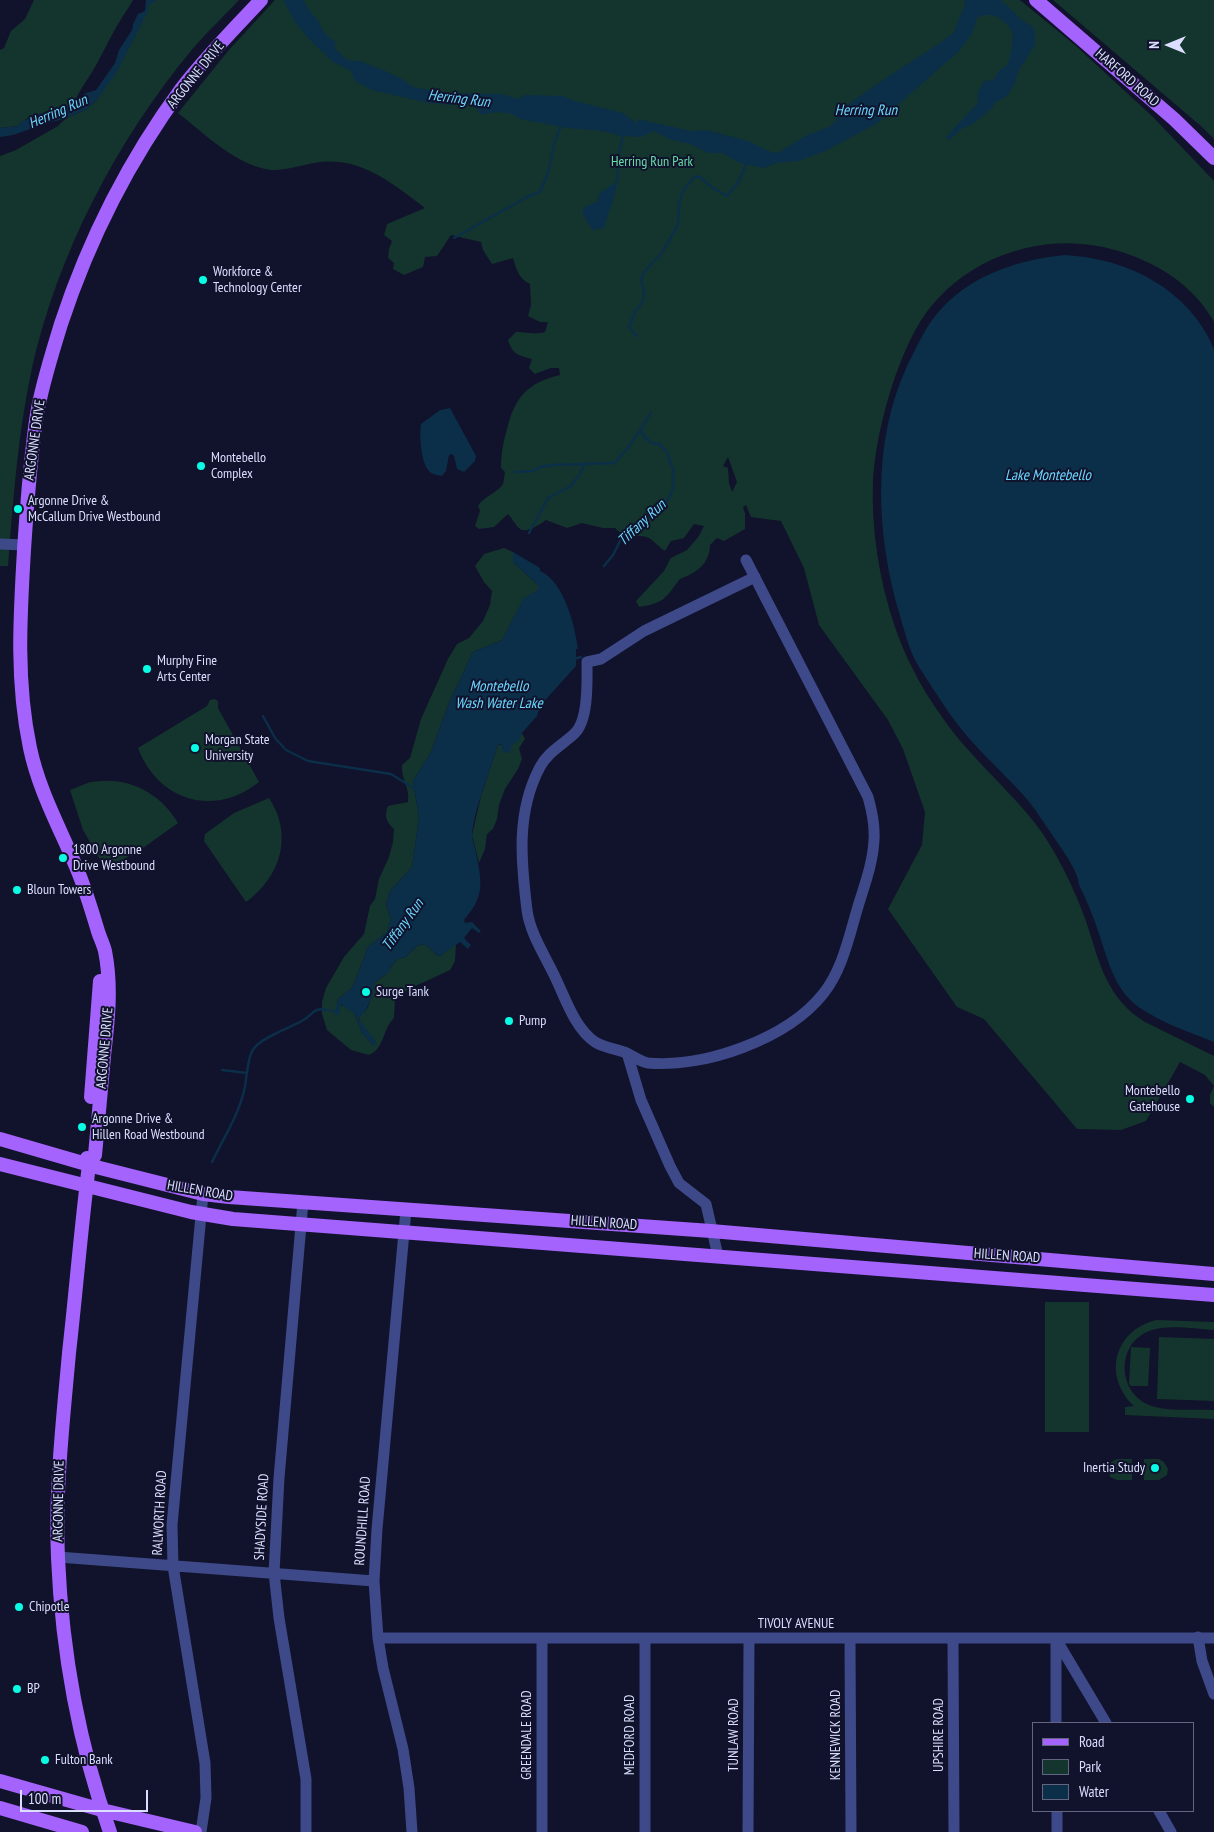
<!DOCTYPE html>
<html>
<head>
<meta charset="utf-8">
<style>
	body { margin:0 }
	#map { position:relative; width:1214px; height:1832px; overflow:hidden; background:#11122b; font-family:"PT Sans Narrow",sans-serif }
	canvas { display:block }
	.legend { position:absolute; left:1032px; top:1722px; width:162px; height:90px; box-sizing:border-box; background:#11122b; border:1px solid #626480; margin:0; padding:6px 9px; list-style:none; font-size:15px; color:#dbdeff }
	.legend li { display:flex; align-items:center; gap:10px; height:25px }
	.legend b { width:25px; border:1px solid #626480 }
	.north { position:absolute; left:1144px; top:20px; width:50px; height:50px; -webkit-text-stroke:4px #11122b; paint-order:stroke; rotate:270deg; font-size:14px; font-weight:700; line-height:20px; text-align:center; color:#dbdeff }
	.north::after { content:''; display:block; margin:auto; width:18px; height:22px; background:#dbdeff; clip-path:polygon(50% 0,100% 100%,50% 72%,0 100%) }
	.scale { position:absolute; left:20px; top:1790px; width:128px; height:22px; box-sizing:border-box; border:2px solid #dbdeff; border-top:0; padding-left:6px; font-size:15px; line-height:18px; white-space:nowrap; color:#dbdeff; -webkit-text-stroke:4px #11122b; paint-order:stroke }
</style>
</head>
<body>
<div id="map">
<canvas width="1214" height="1832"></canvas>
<ul class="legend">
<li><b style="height:6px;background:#a563fe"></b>Road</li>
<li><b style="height:14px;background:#14352d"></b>Park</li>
<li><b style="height:14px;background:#0b2e49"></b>Water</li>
</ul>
<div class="north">N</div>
<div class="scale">100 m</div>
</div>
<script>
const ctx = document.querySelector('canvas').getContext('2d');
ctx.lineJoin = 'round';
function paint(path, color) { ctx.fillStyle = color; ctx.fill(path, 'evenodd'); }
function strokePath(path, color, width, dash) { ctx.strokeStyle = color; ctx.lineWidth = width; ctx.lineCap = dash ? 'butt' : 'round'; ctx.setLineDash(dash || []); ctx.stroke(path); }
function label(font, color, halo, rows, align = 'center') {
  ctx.font = font + ' "PT Sans Narrow",sans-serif'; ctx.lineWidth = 4; ctx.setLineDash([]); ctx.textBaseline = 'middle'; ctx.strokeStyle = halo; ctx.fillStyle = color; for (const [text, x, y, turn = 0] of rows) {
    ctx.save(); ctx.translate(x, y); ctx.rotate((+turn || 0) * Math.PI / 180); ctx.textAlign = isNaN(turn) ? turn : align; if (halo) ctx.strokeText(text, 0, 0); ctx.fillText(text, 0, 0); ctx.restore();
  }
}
paint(new Path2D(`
	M34,0H133C130,6 126,11 123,16C108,39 99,64 83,86C79,92 76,101 70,105C53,114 31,111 18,126L0,128V50L4,48L11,31L25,19Z
	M156,0H239C223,17 205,34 190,52C116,142 58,253 32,368C18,433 13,500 8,566H0V156L16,150L58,126L65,119L87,109L96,101L148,5Z
	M275,0H1020L1076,46L1153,117L1214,181V322C1193,284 1156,262 1115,250C1043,229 960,258 920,322C895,363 876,432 873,480C871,529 879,580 895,627C910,672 939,718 971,753C995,780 1022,804 1043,834C1061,861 1075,891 1086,921C1099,961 1106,998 1145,1022L1214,1056V1107L1210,1103V1095L1214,1086L1205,1075L1180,1062L1146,1121L1121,1130L1077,1129L984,1019L957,1007L888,909L922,845L925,812L903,749L888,720L819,625L804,568L781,521L751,517L746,505L743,507L745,513V529L724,541L717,538L710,545C710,559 702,569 689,575C686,577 682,577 679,580C665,599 664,603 639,607L636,601L664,571L671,558L687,550L699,536L704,526L694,524L684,538L671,541L665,551C660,548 653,540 649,538C638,533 624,539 615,528H603L582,523L567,528L546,520C540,524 526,535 519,528C516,526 512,518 508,514L494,527L479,529L475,526L480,511L478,506C484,496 496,494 503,484C504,480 504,476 505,472L501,468C501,454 503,443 507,429C515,397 527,383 560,375L559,368H551L535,374L529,368L532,359C518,355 513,355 508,340L516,332C529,332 532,335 545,332L548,322H540L528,316L531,305L530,284C519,279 516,269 513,258L492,264L483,250L481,242L451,235L437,256L425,257L423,267L404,275L393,269L394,263L388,258L389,249L392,241L384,235L387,224L425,208C393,184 363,158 320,162C304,164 286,171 271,170C235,165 205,134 178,113L228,51ZM728,457L737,482L732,492L729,483L728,468L723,466Z
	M1053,0H1214V139L1202,127Z
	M504,548L513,552V562L538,585V590L524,599L502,640L473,652L448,705L431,752L413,781L419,817L412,867L390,891L386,905L391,919L387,932L367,948L364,958L352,988L338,999L337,1004L340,1006L343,1005L354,1013L362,1033L373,1045L375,1042L360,1023L359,1017C362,1014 366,1011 368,1007C370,1003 374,987 374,983L385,975L397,959L406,957L417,946L422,944C432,946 432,954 440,956L456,944L455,961L450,970L409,989L395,998L394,1018C382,1030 385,1048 369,1055L351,1050L327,1030L322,1014V1002L326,988L344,957L364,934L370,906L375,899L379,879L389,857L393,842L394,829C386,822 384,816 388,806L408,802C410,787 401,780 402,765L410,758L421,719L448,659L457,644L469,638L483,621L490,605L492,591L484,582L475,566L484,554Z
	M214,699L218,701V708L259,782C214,818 158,801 138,748L207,706L210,700Z
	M522,733L525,739L519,748L522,759L518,769L505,789L499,805L497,819L493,829L487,834L485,849L479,863L472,835L481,796L498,745C509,744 516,746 522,733Z
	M102,781C134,779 162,796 178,823L143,848L110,867L102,863L83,830L70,790L90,782Z
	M269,798C294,836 280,877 246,902L204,841L205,834L234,813Z
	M1045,1302H1089V1432H1045Z
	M1156,1320L1214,1322V1330C1195,1329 1167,1324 1149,1331C1116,1344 1117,1392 1149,1405C1166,1412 1195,1409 1214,1410V1419L1125,1415V1407L1134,1406C1103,1377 1113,1331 1156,1320Z
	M1159,1337L1214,1339V1401L1157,1399Z
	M1131,1347L1150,1348L1148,1386H1131L1129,1384Z
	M1117,1459H1132V1480H1117L1110,1477L1108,1467L1111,1462Z
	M1144,1459H1159L1164,1462L1168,1469L1167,1475L1159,1480H1144Z`), '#14352d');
paint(new Path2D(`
	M146,0H156L148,6V11L117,72L96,101L87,109L65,119L51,122L13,135L0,137V128L18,126L22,121L34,117L37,114L58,110L72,104L86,93L96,90L115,63L119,50L132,30L133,24L138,14L145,11Z
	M283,0H303L312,14L318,20L322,29L329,38L336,42L334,47L346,59L352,61H360L383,70L404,80L413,87L446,93L501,94L519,99L525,95L562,96L575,101L623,113L636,123L638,122L637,119L691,131L706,130L748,141L768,151L778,153L807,135L829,127L835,122L840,110L880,82L943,41L954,32L965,4L964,0H1001L1021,19L1033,27L1035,32V45L1019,70L1015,83L1009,93L1004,98L995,102L993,107L974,123L961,129L949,140L946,137L978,103C977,93 979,87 986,80L990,81L994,79L998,72L1008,64C1008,61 1010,58 1010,56C1012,50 1012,40 1013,33C1006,20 992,9 977,18L972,34L958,52L876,124L825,151L799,161L776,163L764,168L740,163L722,153H708L690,144L669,139L653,131L641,137L621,136L603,131L568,128L520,119C511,111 494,111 482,115L479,113L475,105C465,102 460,99 452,105L429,103L372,90L356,82L350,70L333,62L310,40L295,22Z
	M617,181C616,197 608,212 604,228L592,230L582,212L584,207L597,202L599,194Z
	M1065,255C1127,258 1189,289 1214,349V1042C1189,1032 1162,1023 1140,1008C1113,990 1107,956 1097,928C1092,913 1086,899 1079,885C1078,872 1066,855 1057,842C1048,829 1039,815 1030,803C1013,782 993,765 975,745C956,725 941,701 926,678C922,671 917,665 914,658C908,645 904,630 900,616C876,536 871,442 908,364C918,344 927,323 943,307C974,274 1021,259 1065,255Z
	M450,408L476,456L475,461L464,472L457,469L454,456L452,454L449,455L446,471L442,476C437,475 432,475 428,470C421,461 419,435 421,424L440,410Z
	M513,552L540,568V571C564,581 575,626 578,649H576V666L540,706L537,716L522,733L519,740L512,745L510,752L506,753L503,752L501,744L498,745C490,772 475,806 472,834C472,840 475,847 476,853C482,883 485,896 464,920L465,923L472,922L481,931L479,933L472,928L464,938L471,945L468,949L460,942L440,956C432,954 432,946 422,944L417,946L406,957L397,959L390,968L389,972L374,983C375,991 367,1014 359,1017V1020L376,1042V1045H373L362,1033L354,1013L342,1005L340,1006L339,1015H335L338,999L352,988L364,958L367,948L387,932L391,919L386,905L390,891L412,867L419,817L413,781L431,752L448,705L473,652L502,640L524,598L538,590V585L513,562Z`), '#0b2e49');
strokePath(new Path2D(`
	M617,181L619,155L623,135
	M454,238L529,196L540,192L548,173L554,144L562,123
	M637,336L629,327L635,312L643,301L644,292L641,279L644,272L661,254L674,232L678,225L679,204L683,191L693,178L699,176L710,186L727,196L738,183L747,162
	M515,472L533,471L540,467L552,465L615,463C629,447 641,431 651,412
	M529,533L548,498L571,486L580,474L585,463
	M604,566L613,555L622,537L664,506L673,490V470L667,452L659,444L652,443L644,436L641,431
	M574,659L581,657
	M263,716L275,738L286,750L308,761L391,774L415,789
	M222,1070L247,1073
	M212,1162C223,1139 238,1116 244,1091C247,1080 247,1055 255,1047C266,1035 291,1028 305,1019C310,1016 313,1011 317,1010C324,1007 330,1012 336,1011`), '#0b2e49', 2.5);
strokePath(new Path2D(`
	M0,544L24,545
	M746,560L868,797C872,811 875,825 874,840C873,861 866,881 860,900C850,931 844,968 823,994C787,1039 705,1068 648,1063C640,1062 632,1055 624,1052C615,1049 603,1047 595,1042C575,1028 566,1000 556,979C546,957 530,934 527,910C521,861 516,812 540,767C548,752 562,745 574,734C589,721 587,680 587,662L601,659L644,631L755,577
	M627,1053L641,1100L670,1166L679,1183L706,1204L718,1256
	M303,1202L279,1478L274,1573L279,1618L306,1779V1832
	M406,1210L377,1529L374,1581L378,1638L383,1668L403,1749L409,1788L412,1832
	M58,1557L374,1581
	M1198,1637L1202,1661L1214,1694
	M378,1638H1214
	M542,1639V1832
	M645,1639V1832
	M850,1639L851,1832
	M953,1639L954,1832
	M1056,1639L1106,1723
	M1056,1640V1723
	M1057,1811V1832
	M1159,1811L1171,1832
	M201,1832L206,1798L205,1763L173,1566L172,1525L203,1194
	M748,1832L749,1639`), '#3d4989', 11);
strokePath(new Path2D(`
	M1036,0L1174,119L1214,158
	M91,1097L100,981
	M0,1139L100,1168L203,1194L229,1197L711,1231L1214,1274
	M87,1158L89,1165C81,1228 76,1291 69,1353C63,1421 55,1489 58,1558C62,1650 79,1745 110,1832
	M0,1164L191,1212L233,1219L1214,1295
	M89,1165L95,1155C98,1122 101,1089 104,1056C108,1021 112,986 105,951C103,943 99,936 97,928C91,908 85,888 77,869C60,828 39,791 30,748C16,682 20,617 24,550C27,505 30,459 37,414C42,384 52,354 61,324C89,239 129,160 182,88C206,57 234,29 261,0
	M0,1781L102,1810L195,1832
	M0,1808L82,1832`), '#a563fe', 14);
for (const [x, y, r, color] of [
	[203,280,5,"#09fde5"],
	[201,466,5,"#09fde5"],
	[18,509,5,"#09fde5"],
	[147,669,5,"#09fde5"],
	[195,748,5,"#09fde5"],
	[63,858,5,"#09fde5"],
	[17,890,5,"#09fde5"],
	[366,992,5,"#09fde5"],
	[509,1021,5,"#09fde5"],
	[1190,1099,5,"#09fde5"],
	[82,1127,5,"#09fde5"],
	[1155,1468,5,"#09fde5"],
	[19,1607,5,"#09fde5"],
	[17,1689,5,"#09fde5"],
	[45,1760,5,"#09fde5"]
]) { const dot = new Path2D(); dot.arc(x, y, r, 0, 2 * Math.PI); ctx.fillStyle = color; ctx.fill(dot); strokePath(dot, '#11122b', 2); }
label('14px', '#dbdeff', '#11122b', [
	["ARGONNE DRIVE",196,75,-51],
	["HARFORD ROAD",1127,78,41],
	["ARGONNE DRIVE",35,440,-82],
	["ARGONNE DRIVE",105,1048,-85],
	["HILLEN ROAD",200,1191,10],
	["HILLEN ROAD",604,1223,4],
	["HILLEN ROAD",1007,1256,4],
	["ARGONNE DRIVE",59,1501,-89],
	["RALWORTH ROAD",160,1513,-87],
	["SHADYSIDE ROAD",262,1517,-87],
	["ROUNDHILL ROAD",363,1521,-86],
	["TIVOLY AVENUE",796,1624],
	["GREENDALE ROAD",527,1735,-90],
	["MEDFORD ROAD",630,1735,-90],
	["TUNLAW ROAD",734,1735,-90],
	["KENNEWICK ROAD",836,1735,-90],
	["UPSHIRE ROAD",939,1735,-90]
]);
label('14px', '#66e0a9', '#11122b', [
	["Herring Run Park",652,162]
]);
label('14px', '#dbdeff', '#11122b', [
	["Workforce &",213,272],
	["Technology Center",213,288],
	["Montebello",211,458],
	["Complex",211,474],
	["Argonne Drive &",28,501],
	["McCallum Drive Westbound",28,517],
	["Murphy Fine",157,661],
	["Arts Center",157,677],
	["Morgan State",205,740],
	["University",205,756],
	["1800 Argonne",73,850],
	["Drive Westbound",73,866],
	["Bloun Towers",27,890],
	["Surge Tank",376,992],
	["Pump",519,1021],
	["Montebello",1180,1091,"right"],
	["Gatehouse",1180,1107,"right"],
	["Argonne Drive &",92,1119],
	["Hillen Road Westbound",92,1135],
	["Inertia Study",1145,1468,"right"],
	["Chipotle",29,1607],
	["BP",27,1689],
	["Fulton Bank",55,1760]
], 'left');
label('italic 15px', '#6ad7fe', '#11122b', [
	["Herring Run",459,99,7],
	["Herring Run",866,111],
	["Herring Run",58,112,-24],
	["Lake Montebello",1048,476],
	["Tiffany Run",642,523,-43],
	["Montebello",499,687],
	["Wash Water Lake",499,704],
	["Tiffany Run",403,925,-54]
]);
</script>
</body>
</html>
